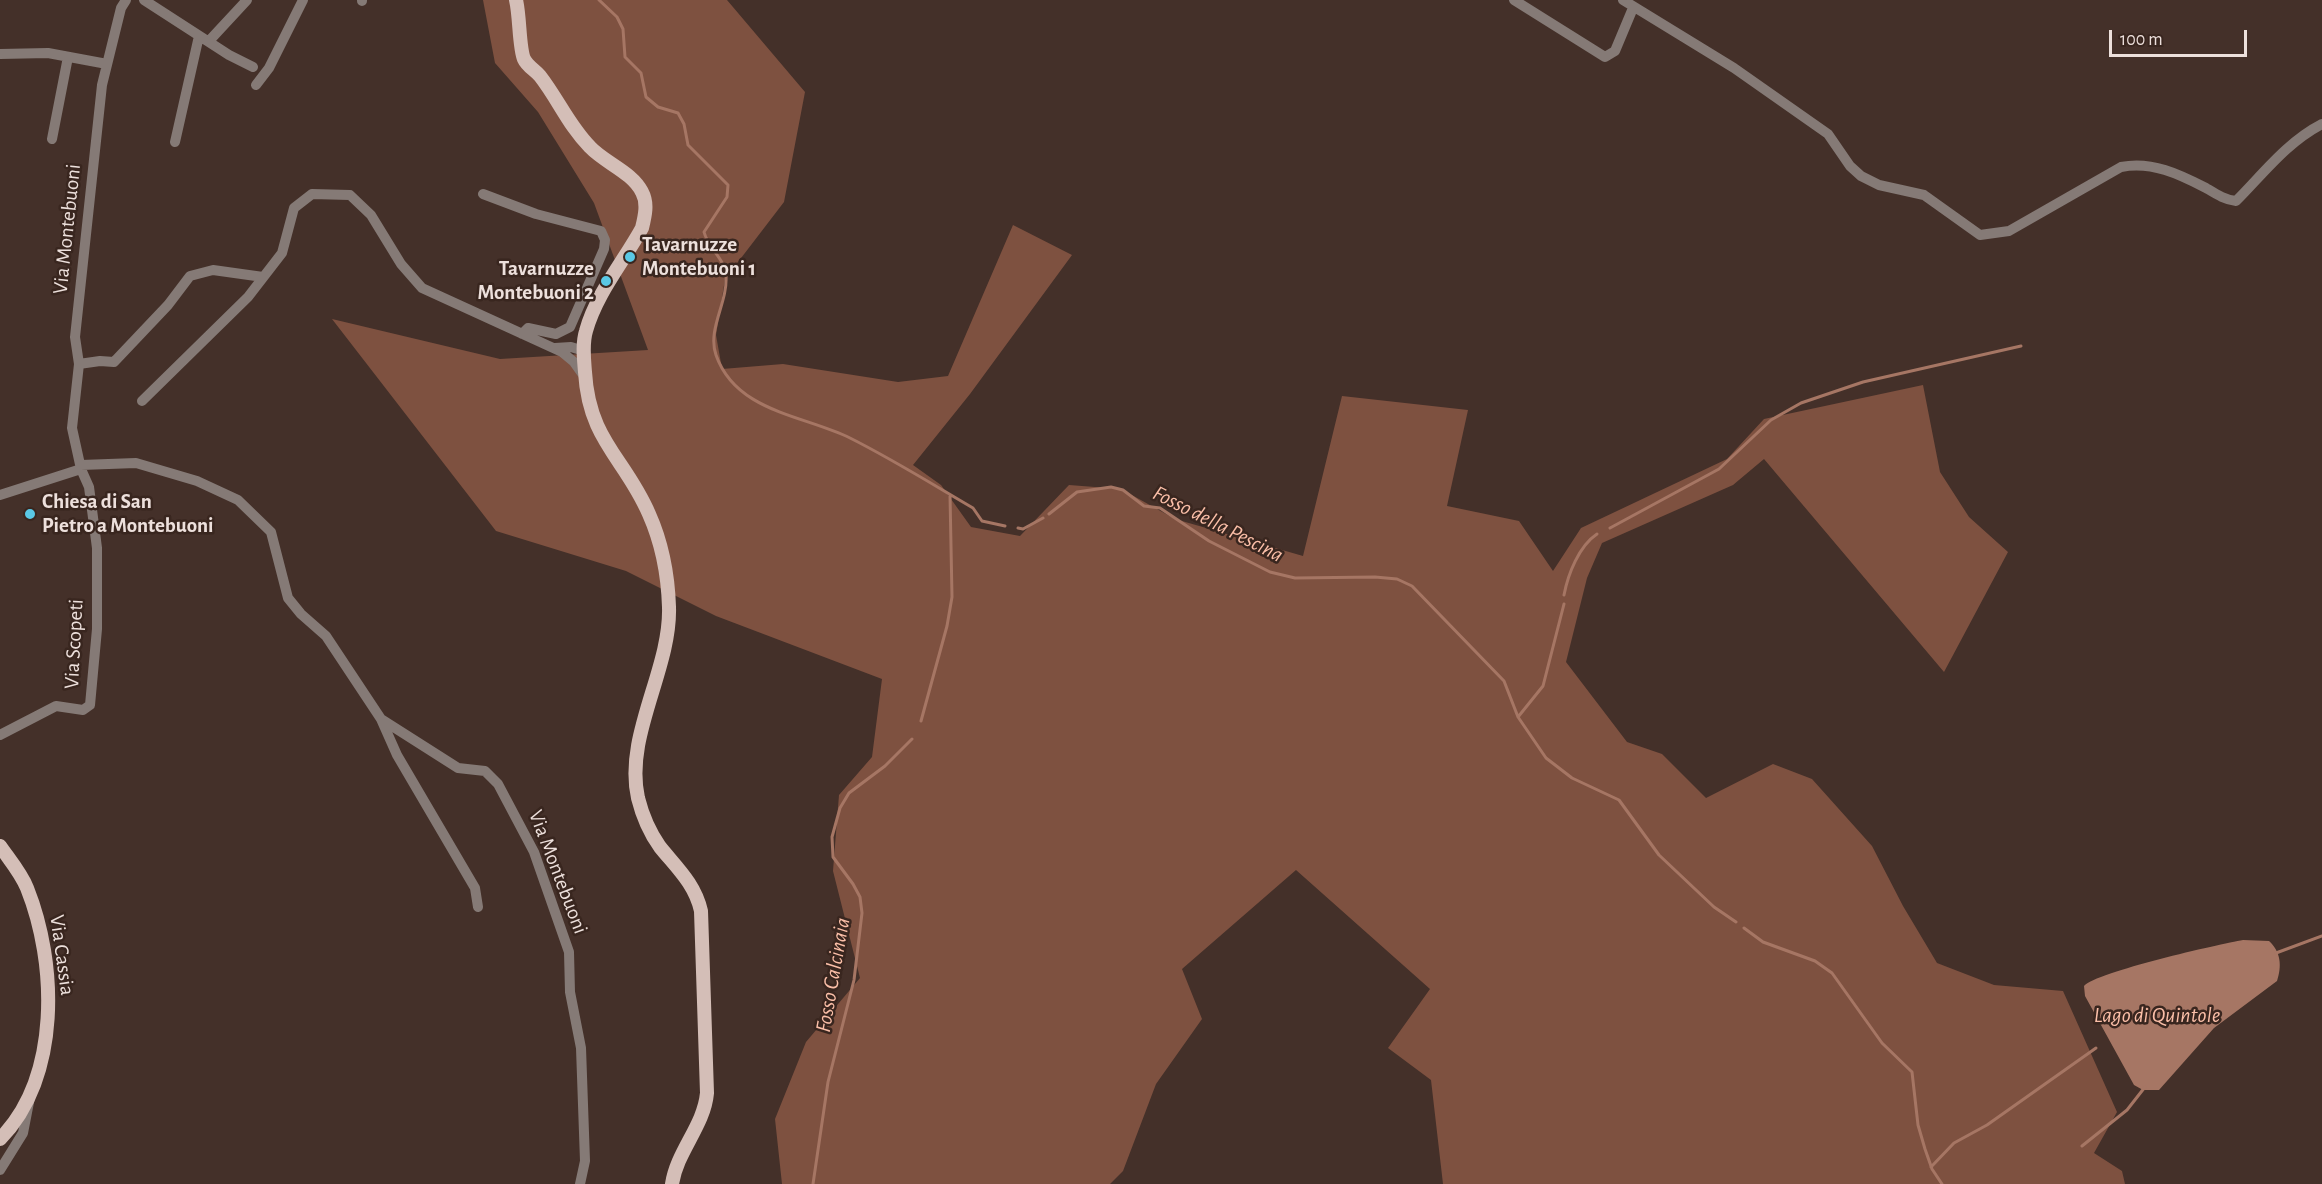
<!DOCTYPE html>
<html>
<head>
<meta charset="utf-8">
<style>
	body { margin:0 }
	#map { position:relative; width:2322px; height:1184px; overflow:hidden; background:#443029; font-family:"Alegreya Sans",sans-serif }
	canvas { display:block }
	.scale { position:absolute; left:2109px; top:30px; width:138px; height:27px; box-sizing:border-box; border:3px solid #ede0dc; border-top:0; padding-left:8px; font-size:18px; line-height:21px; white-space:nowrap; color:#ede0dc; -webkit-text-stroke:4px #39261f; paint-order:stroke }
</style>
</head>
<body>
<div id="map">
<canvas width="2322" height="1184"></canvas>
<div class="scale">100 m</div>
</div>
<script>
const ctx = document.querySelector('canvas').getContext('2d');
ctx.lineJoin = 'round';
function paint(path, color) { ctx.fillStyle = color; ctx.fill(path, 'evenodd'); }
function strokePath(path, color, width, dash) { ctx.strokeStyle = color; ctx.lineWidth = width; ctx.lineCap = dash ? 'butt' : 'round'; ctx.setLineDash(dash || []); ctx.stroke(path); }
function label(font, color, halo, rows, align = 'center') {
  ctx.font = font + ' "Alegreya Sans",sans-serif'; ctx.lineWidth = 5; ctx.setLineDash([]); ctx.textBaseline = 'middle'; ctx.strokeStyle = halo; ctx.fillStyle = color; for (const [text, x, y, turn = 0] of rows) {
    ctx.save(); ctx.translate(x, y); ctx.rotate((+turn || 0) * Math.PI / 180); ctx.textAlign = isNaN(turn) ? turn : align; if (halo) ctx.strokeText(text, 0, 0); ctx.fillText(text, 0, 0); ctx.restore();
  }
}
paint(new Path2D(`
	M483,0H727L805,92L784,202L725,279L716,335L722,369L783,364L898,382L948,376L1013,225L1072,255L970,394L913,465L941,485L971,527L1020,536L1069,485L1121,489L1175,519L1303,556L1342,396L1468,410L1447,506L1519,521L1553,571L1581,528L1727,459L1764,419L1923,385L1940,472L1969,517L2008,552L1944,672L1764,459L1733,485L1602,543L1587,578L1566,662L1627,742L1662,754L1706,798L1773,764L1812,779L1872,846L1903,906L1937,963L1994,985L2063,991L2117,1112L2094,1153L2122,1171L2125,1184H1443L1431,1080L1388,1048L1430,989L1296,870L1182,969L1202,1019L1156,1084L1123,1171L1110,1184H782L775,1119L806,1042L860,978L833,871L839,795L872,757L882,679L716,616L626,571L496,531L332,319L500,359L648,350L594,203L538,112L495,63Z`), '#7e5140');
paint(new Path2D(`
	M2243,940L2269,941C2281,952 2282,966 2277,981L2214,1028L2159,1090H2143L2134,1085L2085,996L2084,986C2096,972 2220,944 2243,940Z`), '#a67664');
strokePath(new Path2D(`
	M599,0L617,17L623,29L625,57L641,73L646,97L658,107L678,113L684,124L688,145L728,185L727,197L704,232C708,248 725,259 726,275C728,303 707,329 716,355C736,412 803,415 850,438C892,459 932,484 973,508L982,521L1005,526
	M1049,514L1077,492L1111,487L1123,490L1144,506L1160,508L1209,541L1270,572L1295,578L1375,577L1397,579L1412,586L1504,681L1518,717L1546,758L1572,778L1619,800L1659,855L1714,907L1736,922
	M1018,528L1023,529L1043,518
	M1610,528L1719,469L1771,420L1801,403L1863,382L2021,346
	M1564,595C1568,574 1579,546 1597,534
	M1518,717L1543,686L1564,604
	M921,721L947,626L952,597L950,495
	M1744,928L1763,942L1815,961L1832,973L1882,1043L1912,1072L1918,1125L1925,1149L1932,1169L1942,1184
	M2276,953L2322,936
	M2082,1146L2127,1110L2145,1087
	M1931,1167L1954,1143L1987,1125L2096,1048
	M813,1184L828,1082L854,980L862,913L860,897L853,884L833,857L832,837L840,808L849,793L885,766L912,739`), '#a67664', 3);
strokePath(new Path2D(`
	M144,0L229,55L253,67
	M362,0V1
	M1514,0L1605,57L1615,51L1633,8
	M1623,0L1734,68L1828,134L1850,166L1861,176L1879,185L1924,195L1980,235L2009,231L2121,167C2152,161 2179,174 2206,188C2216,194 2225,200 2236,201C2263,174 2287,142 2322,124
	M209,41L247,0
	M0,54L48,53L107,64
	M256,85L269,68L303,0
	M52,139L68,57
	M175,142L199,36
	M483,194L536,214L601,231L605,240L604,249L570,327L556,334L528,328L522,334
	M555,348L571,347L584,351
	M79,364L100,361L114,362L168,305L190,276L213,270L263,277
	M142,401L248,297L282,253L294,208L312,194L350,195L371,215L401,264L422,288L562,352L574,362L584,376
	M81,465L136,463L197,481L238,500L271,532L288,598L301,614L326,636L381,719L458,768L485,771L498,784L534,852L569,952L570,992L581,1048L585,1161L580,1184
	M0,495L81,469
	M381,719L397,755L475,888L478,907
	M0,735L56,706L83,710L90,705L97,629V548L89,487L81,469L72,428L79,364L75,337L102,85L121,8L126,0
	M0,1170L23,1133L30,1097`), '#857a76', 10);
strokePath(new Path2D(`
	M516,0C520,16 519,48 524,59C527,66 535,70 540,76C558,99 569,126 590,147C605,163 632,172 642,192C648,203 645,216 642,228C624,261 596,294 586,331C582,344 584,359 585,372C589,441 625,458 649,514C662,543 668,575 669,607C671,669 624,736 638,798C642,814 650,833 660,847C677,868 695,884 701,911L707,1093C704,1126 677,1151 672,1184
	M0,846C9,859 21,873 27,888C57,963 61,1077 0,1139`), '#d4beb7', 14);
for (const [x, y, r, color] of [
	[630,257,6,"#5ac8e5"],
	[606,281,6,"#5ac8e5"],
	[30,514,6,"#5ac8e5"]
]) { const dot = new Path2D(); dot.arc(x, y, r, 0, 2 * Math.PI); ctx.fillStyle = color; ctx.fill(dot); strokePath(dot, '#39261f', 2); }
label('21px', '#ede0dc', '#39261f', [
	["Via Montebuoni",67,229,-84],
	["Via Scopeti",74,644,-87],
	["Via Montebuoni",558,872,69],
	["Via Cassia",62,955,82]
]);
label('bold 21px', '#ede0dc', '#39261f', [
	["Tavarnuzze",642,245],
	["Montebuoni 1",642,269],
	["Tavarnuzze",594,269,"right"],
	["Montebuoni 2",594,293,"right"],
	["Chiesa di San",42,502],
	["Pietro a Montebuoni",42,526]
], 'left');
label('italic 22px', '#fbbfa8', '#39261f', [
	["Fosso della Pescina",1218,524,27],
	["Fosso Calcinaia",833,975,-80],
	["Lago di Quintole",2157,1015]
]);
</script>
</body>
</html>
